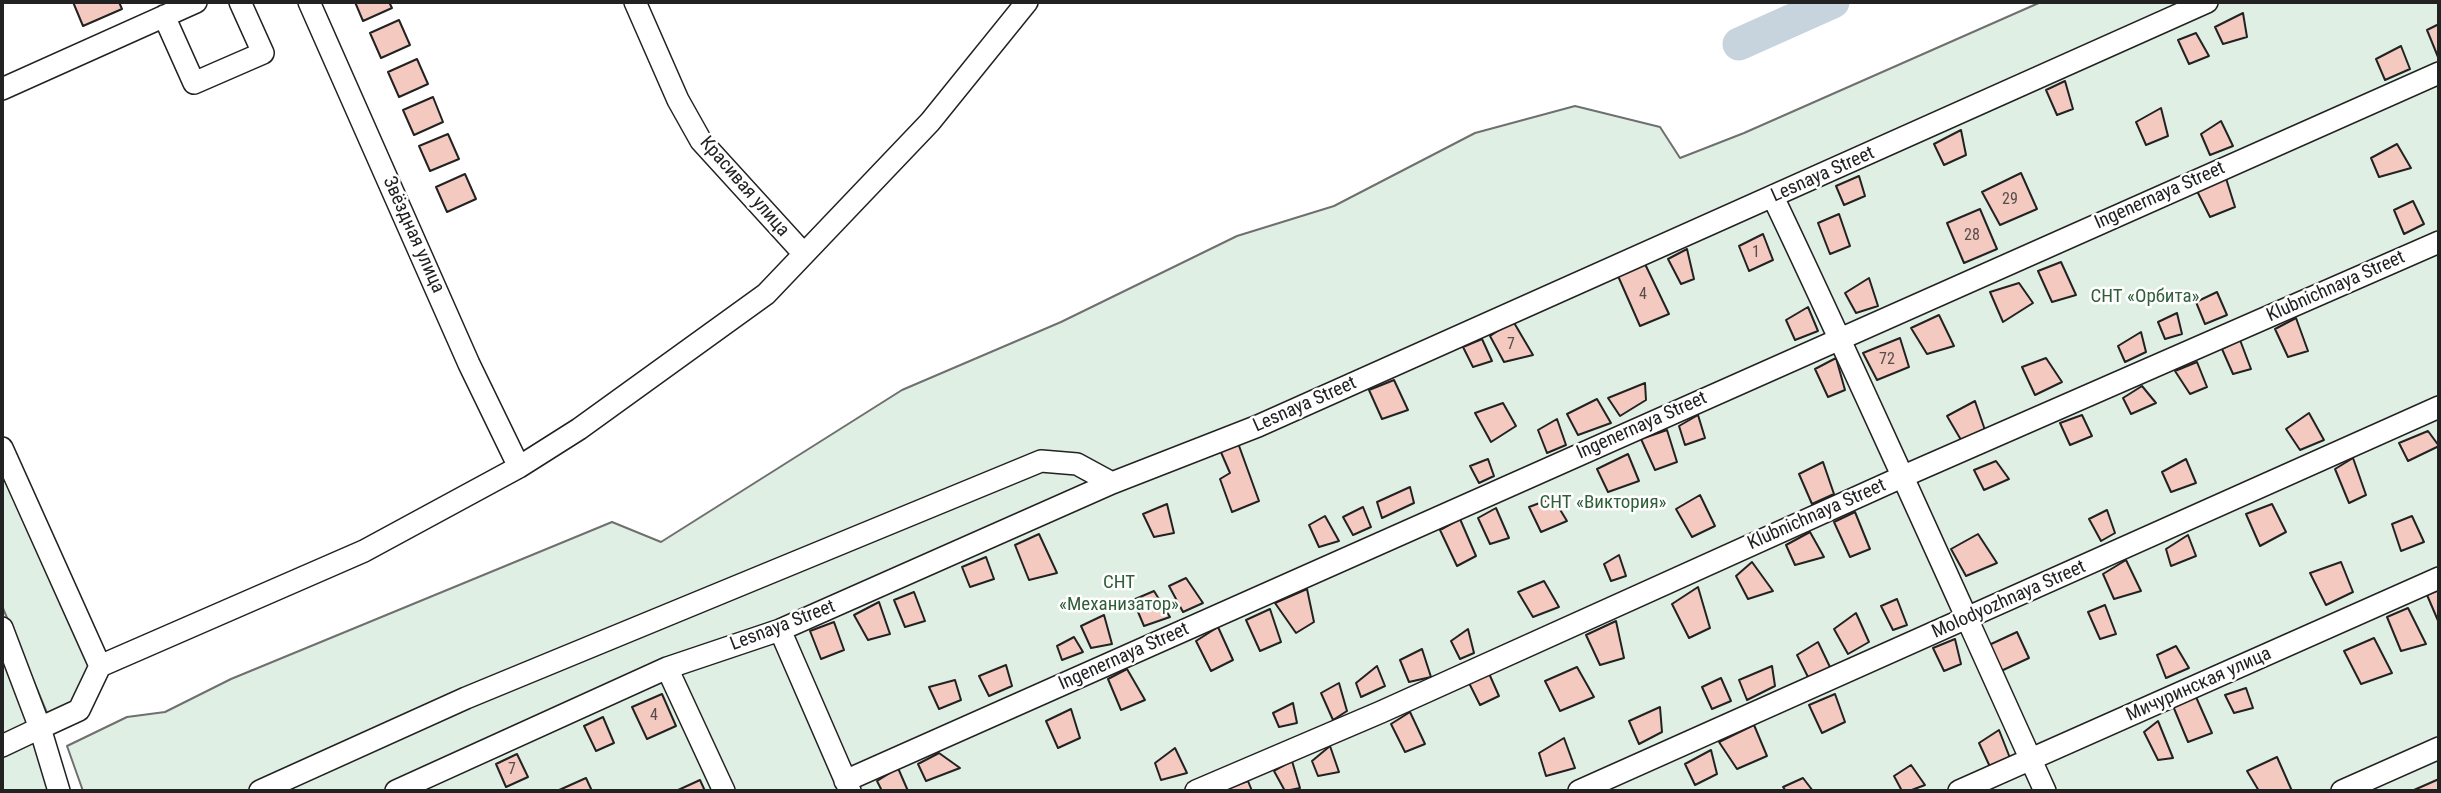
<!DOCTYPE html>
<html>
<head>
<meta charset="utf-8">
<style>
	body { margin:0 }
	#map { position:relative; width:2441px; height:793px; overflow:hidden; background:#fff; font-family:"Roboto Condensed",sans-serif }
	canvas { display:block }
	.frame { position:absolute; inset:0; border:4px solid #222; pointer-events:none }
</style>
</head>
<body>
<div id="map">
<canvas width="2441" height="793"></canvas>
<div class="frame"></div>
</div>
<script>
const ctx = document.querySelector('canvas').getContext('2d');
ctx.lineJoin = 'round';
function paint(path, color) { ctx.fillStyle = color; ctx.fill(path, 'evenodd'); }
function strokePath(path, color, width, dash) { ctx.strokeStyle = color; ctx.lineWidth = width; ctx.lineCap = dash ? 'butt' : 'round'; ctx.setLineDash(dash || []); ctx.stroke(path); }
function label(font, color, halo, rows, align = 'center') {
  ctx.font = font + ' "Roboto Condensed",sans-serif'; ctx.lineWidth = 5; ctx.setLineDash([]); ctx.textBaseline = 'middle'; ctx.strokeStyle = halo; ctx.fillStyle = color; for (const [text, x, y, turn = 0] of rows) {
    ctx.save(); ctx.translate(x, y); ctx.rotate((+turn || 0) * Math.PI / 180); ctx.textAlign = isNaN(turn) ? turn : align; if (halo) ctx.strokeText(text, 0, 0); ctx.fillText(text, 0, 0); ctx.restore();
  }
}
const green = new Path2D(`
	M2041,2H2439V791H83L67,746L127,717L165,712L231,679L612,522L661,542L902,390L1061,322L1237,236L1334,206L1475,133L1575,106L1660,127L1680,158L1744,133Z
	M2,460L102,683L50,720L2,606Z
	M2,630L60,791H2Z`);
paint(green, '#e0efe3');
strokePath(green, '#6f6f6f', 2);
strokePath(new Path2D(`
	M1739,44L1833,2`), '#c7d3dd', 33);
const building = new Path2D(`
	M73,2H119L122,9L83,26Z
	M355,2H389L392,8L363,21Z
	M2243,13L2247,37L2223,44L2215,27Z
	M399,20L410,45L381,58L370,33Z
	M2439,24V56L2438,57L2427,30Z
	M2196,33L2209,56L2189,64L2178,40Z
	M2401,46L2410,69L2385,80L2376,59Z
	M417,59L428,84L399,97L388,72Z
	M2065,81L2073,109L2057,115L2046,90Z
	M433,97L443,122L414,135L403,110Z
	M2161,108L2168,136L2146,145L2136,122Z
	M2221,121L2233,146L2210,155L2201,134Z
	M1961,130L1966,155L1944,165L1934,144Z
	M448,134L459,159L430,171L419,146Z
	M2397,144L2411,168L2379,177L2371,158Z
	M2224,172L2235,207L2210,217L2195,187Z
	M2021,173L2037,209L2000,225L1982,192Z
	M465,174L476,199L447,212L436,187Z
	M1859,176L1865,196L1844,205L1836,186Z
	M2413,201L2424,224L2404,234L2394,210Z
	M1980,209L1997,249L1964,263L1947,223Z
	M1839,214L1850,246L1830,254L1818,223Z
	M1763,234L1773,260L1749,271L1739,246Z
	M1687,249L1694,279L1681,284L1668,259Z
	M2061,262L2076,295L2052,302L2038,271Z
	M1645,264L1669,314L1640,326L1618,276Z
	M1869,278L1878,306L1856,313L1845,293Z
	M2019,283L2033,303L2003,322L1990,292Z
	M2217,292L2227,315L2205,324L2196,302Z
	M1808,307L1818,331L1795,340L1786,320Z
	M2177,313L2182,334L2165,339L2158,322Z
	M1939,315L1954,346L1927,354L1911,328Z
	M2296,318L2308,351L2288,357L2275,329Z
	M1513,321L1533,355L1504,362L1490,336Z
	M2141,332L2146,352L2125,362L2118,346Z
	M1900,338L1909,367L1877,380L1863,353Z
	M1482,339L1492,361L1473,367L1463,347Z
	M2240,340L2251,369L2233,374L2222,349Z
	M1836,358L1845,390L1828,397L1815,369Z
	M2046,358L2062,382L2035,395L2022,367Z
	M2197,362L2207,387L2190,394L2175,371Z
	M1394,380L1408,410L1382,419L1369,390Z
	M1645,383L1646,400L1620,416L1608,398Z
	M2142,386L2156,403L2131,414L2123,398Z
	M1597,399L1611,423L1578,435L1567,414Z
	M1975,401L1986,433L1964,445L1947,416Z
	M1503,403L1516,426L1491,442L1475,413Z
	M2309,413L2324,440L2300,450L2286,429Z
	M1698,415L1705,438L1685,445L1679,426Z
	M2082,415L2092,436L2070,445L2060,423Z
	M1557,419L1566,445L1547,453L1538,430Z
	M1667,430L1677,462L1655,470L1641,439Z
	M2428,431L2439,446L2408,461L2399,443Z
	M1238,443L1259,501L1232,512L1220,479L1230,473L1220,450Z
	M1628,454L1639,481L1608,492L1597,469Z
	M2353,458L2366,495L2349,503L2335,469Z
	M1488,459L1494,476L1479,483L1470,466Z
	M2186,459L2196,483L2171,492L2162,472Z
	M1996,461L2009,479L1984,490L1974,470Z
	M1823,462L1834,494L1812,504L1799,474Z
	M1410,487L1414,503L1382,518L1377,502Z
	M1700,495L1715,526L1692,537L1676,509Z
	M1553,498L1567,521L1541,532L1529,507Z
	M1167,504L1174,533L1154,537L1143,514Z
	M2272,504L2286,532L2260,546L2246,514Z
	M1363,507L1371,527L1353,535L1343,517Z
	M1496,508L1509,538L1490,544L1478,518Z
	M2107,510L2115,533L2101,541L2089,519Z
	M1855,512L1870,549L1850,557L1834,522Z
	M1325,516L1339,541L1319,547L1309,525Z
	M2412,516L2424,542L2401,551L2392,524Z
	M1460,519L1476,556L1457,566L1440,530Z
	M1810,532L1824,557L1795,565L1786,545Z
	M1039,534L1057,573L1029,580L1015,545Z
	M1978,534L1997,563L1966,576L1951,549Z
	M2188,535L2196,556L2171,566L2166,549Z
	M1619,555L1626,576L1611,581L1604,564Z
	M986,557L994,579L970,587L962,567Z
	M2126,560L2141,591L2114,599L2103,574Z
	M1752,562L1773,591L1748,599L1736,576Z
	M2341,562L2353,592L2326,605L2310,573Z
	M1186,578L1203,603L1183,612L1169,586Z
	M1544,581L1559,607L1533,617L1518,592Z
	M1698,587L1710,628L1689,638L1672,604Z
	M1307,589L1314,622L1296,633L1275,603Z
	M2439,590V623L2427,595Z
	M1154,591L1170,617L1144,626L1133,600Z
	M914,592L925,621L905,627L894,600Z
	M1897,599L1907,625L1893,630L1881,606Z
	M879,602L890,634L868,640L854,615Z
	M2105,605L2116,634L2100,639L2088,612Z
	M2408,608L2426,644L2401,651L2387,617Z
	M1270,609L1281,642L1260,651L1246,620Z
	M1856,613L1869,642L1848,654L1834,629Z
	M1104,615L1112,644L1091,648L1081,626Z
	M1616,621L1624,658L1600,665L1586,635Z
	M834,622L844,650L821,659L810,631Z
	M1218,627L1233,660L1211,671L1196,641Z
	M1468,629L1474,653L1460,659L1451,641Z
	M2017,632L2029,658L2001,671L1989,645Z
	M1074,637L1083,652L1062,660L1057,646Z
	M2374,638L2392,673L2361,684L2344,651Z
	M1955,639L1961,664L1944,671L1933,648Z
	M1818,642L1830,667L1809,679L1797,655Z
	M2176,646L2189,668L2166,678L2157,655Z
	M1422,649L1431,677L1409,682L1400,660Z
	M1006,665L1012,686L989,696L979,676Z
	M1377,666L1385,686L1361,697L1356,683Z
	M1772,666L1775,686L1747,700L1739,680Z
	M1577,667L1594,697L1560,711L1545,681Z
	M1127,669L1145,700L1121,710L1108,679Z
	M1487,669L1499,696L1480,705L1467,679Z
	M1721,678L1731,701L1712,709L1702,687Z
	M955,680L961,700L939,709L929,687Z
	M1339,683L1347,711L1333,720L1321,693Z
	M2246,688L2253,708L2234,713L2225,695Z
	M662,694L676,726L647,739L632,707Z
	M1835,694L1845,722L1822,733L1809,705Z
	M2196,697L2212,733L2188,742L2173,706Z
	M1293,703L1297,723L1279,727L1273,713Z
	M1660,707L1662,732L1639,744L1629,721Z
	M1071,709L1080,738L1058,748L1046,721Z
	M1410,712L1425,744L1405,752L1391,724Z
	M603,717L614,743L596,751L584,726Z
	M2158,721L2173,758L2158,760L2144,732Z
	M1754,725L1767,756L1737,769L1719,742Z
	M1999,730L2010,758L1991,769L1979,743Z
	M1564,738L1575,768L1546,776L1539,753Z
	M1330,746L1339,772L1318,776L1312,761Z
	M1175,748L1187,773L1161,780L1155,763Z
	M1711,750L1717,774L1695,785L1685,764Z
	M939,753L960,768L926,781L918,764Z
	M517,754L528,777L506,787L496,764Z
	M2277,757L2292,791H2259L2247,771Z
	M1292,761L1300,788L1285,791L1274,771Z
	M1911,765L1925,785L1909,791H1902L1894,776Z
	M898,768L908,791H882L877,781Z
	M586,778L592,791H557Z
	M1803,778L1813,791H1786L1783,787Z
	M2439,779V791H2415L2414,790Z
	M700,780L705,791H676Z
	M1248,781L1252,791H1221Z`);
paint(building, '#f3c9c0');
strokePath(building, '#222', 2);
const minor = new Path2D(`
	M309,2L469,364L519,467
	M635,2L678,100L701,141L804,254
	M164,16L194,83L263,53L240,2
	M2,89L196,2
	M1773,197C1867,394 1955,593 2045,791
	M2,448L100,666L79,710L40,728L59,791
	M2,628L40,728L2,746
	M780,630L850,791
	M100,666L364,551L519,467L579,429L766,294L930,122L1027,2
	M667,668L724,791
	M845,781L2439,73
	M260,791L466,698L1041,461L1077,464L1112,483
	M396,791L667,668L780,630L1112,483L1258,426L2207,2
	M1196,791L1381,712L1904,476L2439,242
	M1579,791L2439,407
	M1959,791L2439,578
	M2342,791L2439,748`);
strokePath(minor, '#222', 24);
strokePath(minor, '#fff', 21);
label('16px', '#564c4a', null, [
	["29",2010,200],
	["28",1972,236],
	["1",1756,253],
	["4",1643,295],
	["7",1511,345],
	["72",1887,360],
	["4",654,716],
	["7",512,770]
]);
label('19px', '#222', '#fff', [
	["Lesnaya Street",1823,175,-24],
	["Красивая улица",744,187,49],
	["Ingenernaya Street",2160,196,-24],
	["Звёздная улица",413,235,66],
	["Klubnichnaya Street",2336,287,-24],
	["Lesnaya Street",1305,405,-24],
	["Ingenernaya Street",1642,426,-24],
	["Klubnichnaya Street",1817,515,-24],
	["Molodyozhnaya Street",2009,600,-24],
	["Lesnaya Street",783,626,-21],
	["Ingenernaya Street",1124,657,-24],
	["Мичуринская улица",2199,685,-24]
]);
label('19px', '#2f5e38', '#fff', [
	["СНТ «Орбита»",2145,297],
	["СНТ «Виктория»",1603,503],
	["СНТ",1119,583],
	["«Механизатор»",1119,605]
]);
</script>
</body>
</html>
